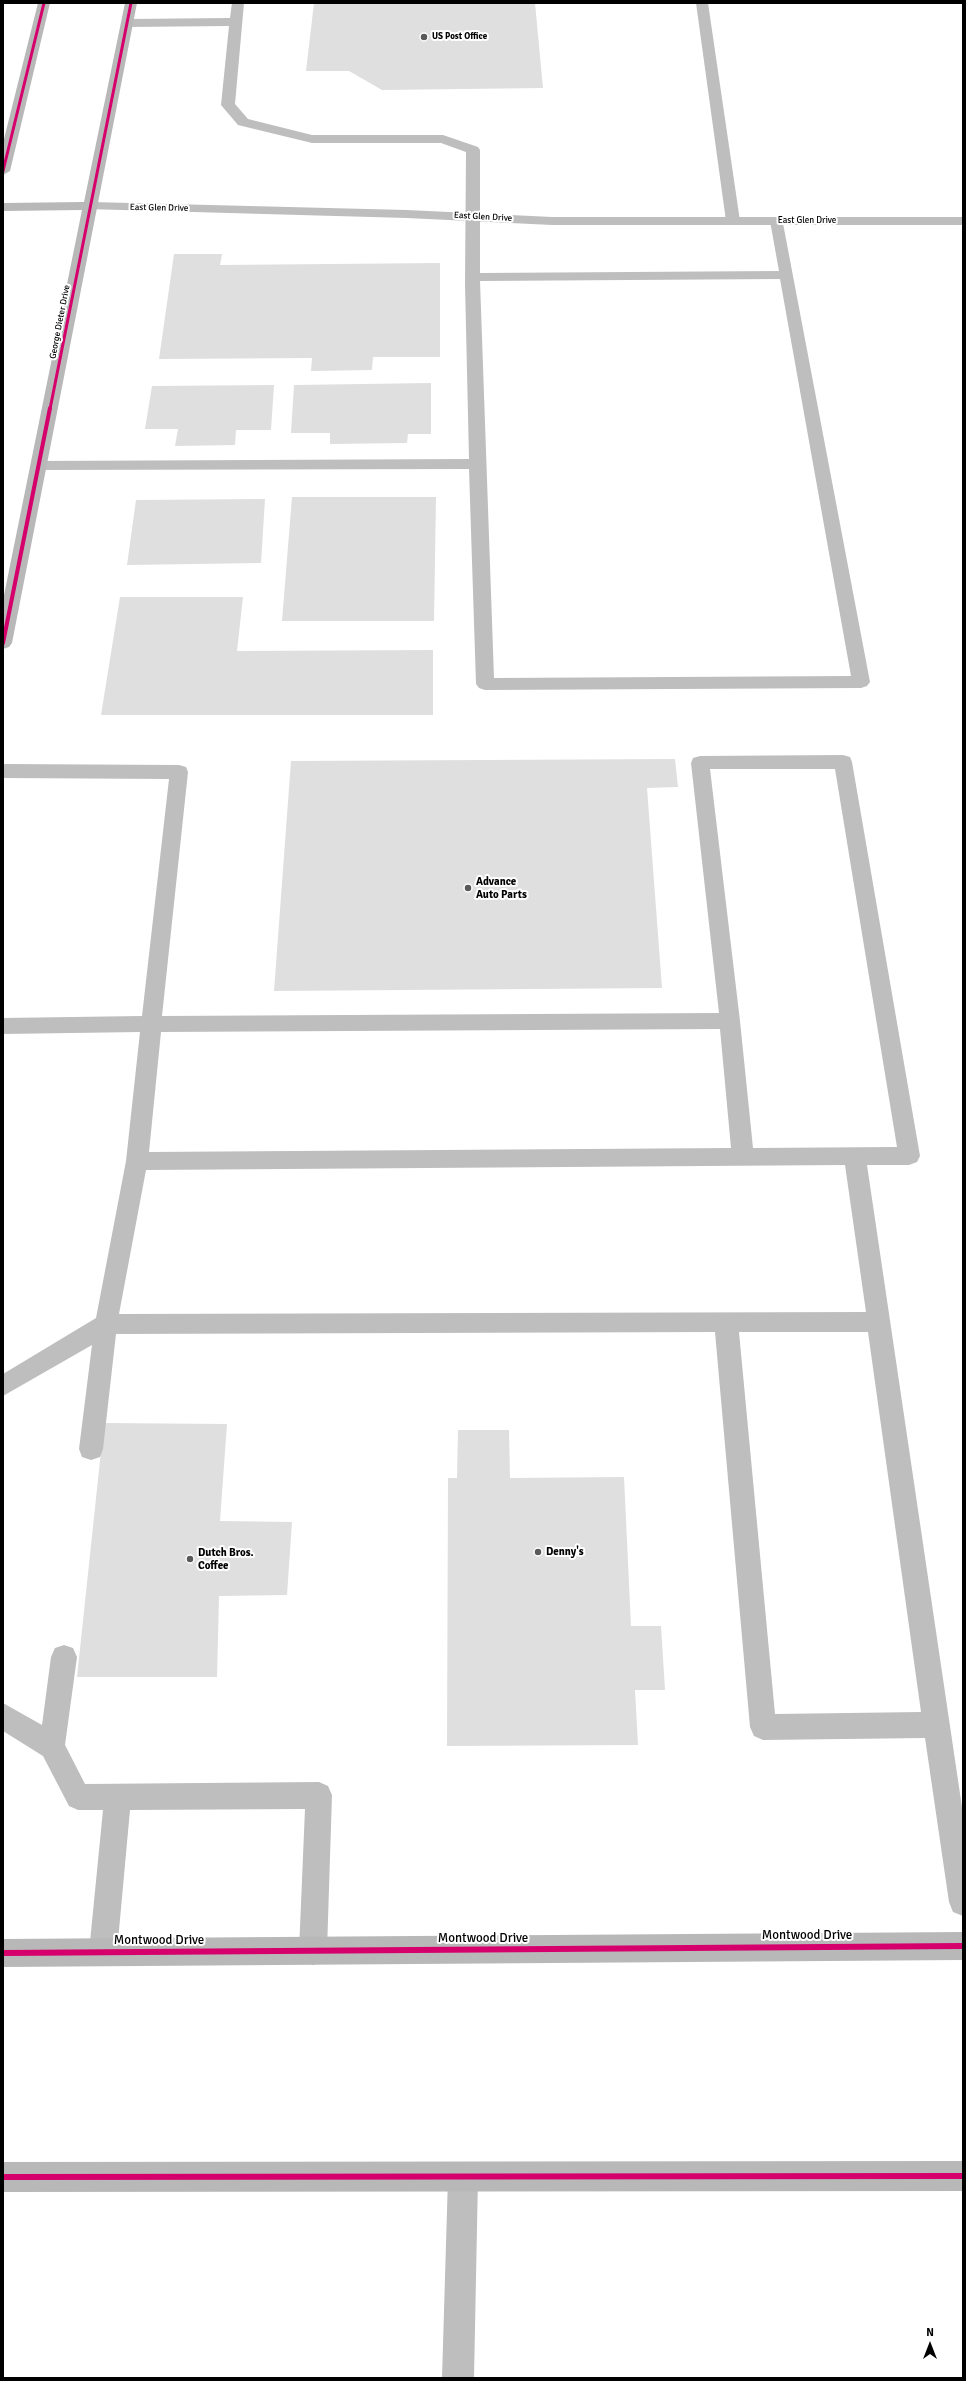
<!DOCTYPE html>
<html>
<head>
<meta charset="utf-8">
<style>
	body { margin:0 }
	#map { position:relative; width:966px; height:2381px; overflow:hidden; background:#fff; font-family:Signika,sans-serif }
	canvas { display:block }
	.frame { position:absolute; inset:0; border:4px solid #000; pointer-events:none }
	.north { position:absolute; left:910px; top:2325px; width:40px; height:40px; -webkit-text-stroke:3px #fff; paint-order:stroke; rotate:0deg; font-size:11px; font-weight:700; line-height:16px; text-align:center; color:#000 }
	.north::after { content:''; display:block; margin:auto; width:14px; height:18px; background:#000; clip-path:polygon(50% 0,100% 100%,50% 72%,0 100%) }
</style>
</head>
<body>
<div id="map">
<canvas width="966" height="2381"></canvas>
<div class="frame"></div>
<div class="north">N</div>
</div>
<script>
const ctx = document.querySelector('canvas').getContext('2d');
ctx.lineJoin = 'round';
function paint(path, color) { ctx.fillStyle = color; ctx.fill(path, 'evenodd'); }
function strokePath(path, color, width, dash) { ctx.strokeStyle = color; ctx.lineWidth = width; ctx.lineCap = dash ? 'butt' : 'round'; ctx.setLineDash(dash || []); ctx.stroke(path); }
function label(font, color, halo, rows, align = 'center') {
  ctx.font = font + ' Signika,sans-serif'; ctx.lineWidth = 4; ctx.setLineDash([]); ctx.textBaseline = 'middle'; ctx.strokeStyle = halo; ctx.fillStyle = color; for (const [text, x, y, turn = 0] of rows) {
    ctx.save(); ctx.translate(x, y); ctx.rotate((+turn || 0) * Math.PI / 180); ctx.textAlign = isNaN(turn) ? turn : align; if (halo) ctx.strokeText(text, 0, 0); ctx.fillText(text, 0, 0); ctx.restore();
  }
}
paint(new Path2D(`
	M314,3H535L543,88L382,90L349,71H306Z
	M174,254H222L220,265L440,263V357H373L372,370L311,371L312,358L159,359Z
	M431,383V434H408L407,443L330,444V433H291L294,385Z
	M274,385L271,430H236L235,445L175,446L178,429H145L152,386Z
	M292,497H436L434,621H282Z
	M265,499L261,563L127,565L136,500Z
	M120,597H243L237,651L433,650V715H101Z
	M675,759L678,787L647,788L662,988L274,991L291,761Z
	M104,1423L227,1424L220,1521L292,1522L287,1595L219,1596L217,1677H77Z
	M458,1430H509L510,1478L624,1477L631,1626H661L665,1690H635L638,1745L447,1746L448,1478H457Z`), '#dfdfdf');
paint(new Path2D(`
	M232,3H244L235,104L248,119L312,135H443L478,147L480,150V273L779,271L770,221L777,217L782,218L870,682L867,686L861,688L485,690L479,688L476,684L469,469L33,470L31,466L33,462L39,461L469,459L465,284L466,152L441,143H312L238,125L221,105L229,26L127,27L121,23L127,19L230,18ZM780,279L851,676L494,678L480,281Z
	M696,3H708L740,221L733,225L726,221Z
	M843,755L850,757L852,762L920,1156L917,1162L909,1165H867L963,1814V1916L953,1912L949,1902L925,1738L763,1740L754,1736L750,1727L715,1332L116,1334L103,1449L100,1457L91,1460L82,1457L79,1449L92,1345L3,1396V1374L96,1318L126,1161L140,1032L3,1034V1018L142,1016L169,779L3,778V764L179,765L186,767L188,772L162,1016L719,1013L691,763L693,758L700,756ZM710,769H835L897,1147L753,1148L740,1021ZM720,1029L731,1148L149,1152L161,1032ZM845,1165L866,1312L119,1314L146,1170ZM739,1332H868L921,1712L775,1714Z
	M64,1645L73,1648L77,1657L65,1745L85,1784L319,1782L328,1786L332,1795L327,1951L323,1961L313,1965L303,1961L299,1951L305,1809L130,1810L117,1952L113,1962L103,1966L93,1962L89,1952L103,1810H78L69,1806L43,1756L3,1731V1703L42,1725L51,1657L55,1648Z
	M463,2162L474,2166L478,2177L474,2378H442L448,2177L452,2166Z`), '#bebebe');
paint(new Path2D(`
	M91,202L407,210L552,217H963V225H552L407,218L86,209L84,206L86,203Z`), '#bebebe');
paint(new Path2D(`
	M38,3H50L10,171L3,175V143Z
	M125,3H137L12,643L9,647L3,649V600L82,210L3,211V203L84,202Z
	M963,1932V1960L3,1967V1939Z
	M963,2161V2191L3,2192V2162Z`), '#b8b8b8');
strokePath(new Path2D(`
	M3,171L44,3
	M50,409L131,3`), '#d6006c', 3);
strokePath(new Path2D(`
	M3,643L50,408`), '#d6006c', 4);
strokePath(new Path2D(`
	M3,1953L963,1946
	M3,2177L963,2176`), '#d6006c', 6);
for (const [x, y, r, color] of [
	[424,37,4,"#595959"],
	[468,888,4,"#595959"],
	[538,1552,4,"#595959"],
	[190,1559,4,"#595959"]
]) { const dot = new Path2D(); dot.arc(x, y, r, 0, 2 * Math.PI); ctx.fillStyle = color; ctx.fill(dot); strokePath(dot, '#fff', 1.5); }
label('bold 9px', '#000', '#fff', [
	["US Post Office",432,37]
], 'left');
label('9px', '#000', '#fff', [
	["East Glen Drive",159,208,1],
	["East Glen Drive",483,217,3],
	["East Glen Drive",807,221],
	["George Dieter Drive",60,322,-79]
]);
label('bold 11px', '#000', '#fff', [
	["Advance",476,882],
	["Auto Parts",476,895],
	["Denny's",546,1552],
	["Dutch Bros.",198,1553],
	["Coffee",198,1566]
], 'left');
label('13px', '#000', '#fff', [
	["Montwood Drive",807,1936],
	["Montwood Drive",483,1939],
	["Montwood Drive",159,1941]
]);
</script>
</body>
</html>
